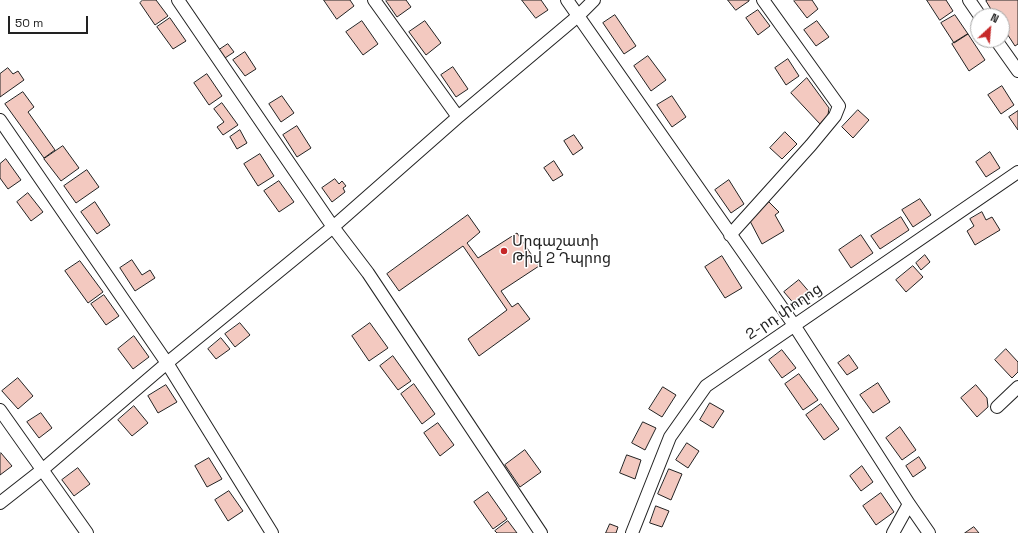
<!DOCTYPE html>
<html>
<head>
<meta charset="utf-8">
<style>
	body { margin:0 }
	#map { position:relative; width:1018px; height:533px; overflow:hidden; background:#fff; font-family:"Space Grotesk",sans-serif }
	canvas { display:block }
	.north { position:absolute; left:970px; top:8px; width:40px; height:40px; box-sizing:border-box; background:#fff; border:1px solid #a7a7a7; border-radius:50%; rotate:26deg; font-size:11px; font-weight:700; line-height:16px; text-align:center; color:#222 }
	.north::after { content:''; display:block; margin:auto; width:14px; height:18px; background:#c62828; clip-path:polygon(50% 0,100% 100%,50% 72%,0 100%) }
	.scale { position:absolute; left:8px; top:16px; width:80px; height:18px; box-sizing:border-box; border:2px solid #222; border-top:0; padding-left:5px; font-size:12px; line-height:14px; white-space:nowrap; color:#222; -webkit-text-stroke:3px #fff; paint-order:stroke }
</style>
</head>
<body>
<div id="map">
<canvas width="1018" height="533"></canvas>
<div class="north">N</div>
<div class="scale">50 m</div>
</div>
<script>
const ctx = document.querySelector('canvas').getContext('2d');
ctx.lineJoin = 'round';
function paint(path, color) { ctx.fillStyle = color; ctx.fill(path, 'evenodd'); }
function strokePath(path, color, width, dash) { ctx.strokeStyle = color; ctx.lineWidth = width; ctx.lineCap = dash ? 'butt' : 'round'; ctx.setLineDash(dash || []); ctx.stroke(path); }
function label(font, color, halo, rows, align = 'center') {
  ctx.font = font + ' "Space Grotesk","Noto Sans Armenian",sans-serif'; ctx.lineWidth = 3; ctx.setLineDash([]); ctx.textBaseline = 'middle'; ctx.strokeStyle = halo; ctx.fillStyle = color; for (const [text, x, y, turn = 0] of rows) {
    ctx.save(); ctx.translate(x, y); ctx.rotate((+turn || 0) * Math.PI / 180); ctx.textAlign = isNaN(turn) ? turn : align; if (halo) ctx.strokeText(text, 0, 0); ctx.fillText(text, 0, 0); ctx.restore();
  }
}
const building = new Path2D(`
	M143,0H156L168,16L155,25L140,3Z
	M324,0H350L354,6L337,19Z
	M387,0H406L411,7L397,17L386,1Z
	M522,0H541L548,10L536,18Z
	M728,0H749V1L736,10Z
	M795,0H812L818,9L807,18L794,1Z
	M927,0H946L953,11L940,20Z
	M988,0H1018V44L1015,46L1002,26V16H995L986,1Z
	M758,10L770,26L758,35L746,18Z
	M615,15L636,46L624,54L603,23Z
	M955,15L968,34L954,43L941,23Z
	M170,18L186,41L173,49L157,27Z
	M362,21L378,44L363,55L346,32Z
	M425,21L441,43L426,55L409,32Z
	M817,21L829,37L816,46L804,30Z
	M968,34L985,60L969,71L952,44Z
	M228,44L234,52L225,58L219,50Z
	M245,52L256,69L245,76L233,60Z
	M648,56L666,80L651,91L634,66Z
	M788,59L799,76L786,85L775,68Z
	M453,67L468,89L456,97L441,75Z
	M8,68L13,74L18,71L24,80L0,97V74Z
	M207,74L222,96L209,105L194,83Z
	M807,78L829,108L828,115L820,124L791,93Z
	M1002,86L1014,105L1001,114L988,95Z
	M23,92L34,107L28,112L55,150L44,158L5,104Z
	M282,96L294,113L281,122L269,104Z
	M672,96L686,117L672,127L657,105Z
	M222,103L238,125L223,135L217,127L224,122L214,109Z
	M858,110L869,120L853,138L842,127Z
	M1018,111V130L1009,117Z
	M297,126L311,148L297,157L283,135Z
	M240,130L247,143L237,149L230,137Z
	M785,132L797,144L782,159L770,148Z
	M574,135L583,148L573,155L564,141Z
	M63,146L79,168L61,181L44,159Z
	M990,152L1000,168L986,177L976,162Z
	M260,154L274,176L258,186L244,164Z
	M6,159L21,180L8,189L0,178V164Z
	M554,161L563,175L553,181L544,168Z
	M87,170L99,187L76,203L64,186Z
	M335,179L339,184L342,181L346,186L343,188L345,192L332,202L322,188Z
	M729,180L744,204L731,213L715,190Z
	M279,181L294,202L279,212L264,191Z
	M28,193L43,212L31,221L17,202Z
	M920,199L931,215L913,227L902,210Z
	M95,202L110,225L97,234L81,212Z
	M769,202L779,212L775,215L784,231L762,244L750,221Z
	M982,212L986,220L992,217L1000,230L975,245L967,231L974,226L970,219Z
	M468,215L480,232L467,243L478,258L517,233L539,266L501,291L512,307L518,303L530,319L479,356L468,339L507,310L463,246L399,291L387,274Z
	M901,217L909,230L880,249L871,236Z
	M861,235L873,253L851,268L839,250Z
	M925,255L930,262L921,270L916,263Z
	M722,256L742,288L725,298L705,267Z
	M132,260L142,275L150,270L155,278L135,291L120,268Z
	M80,261L103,292L88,303L65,271Z
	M913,266L923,277L906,292L896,280Z
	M799,280L811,294L796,306L784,292Z
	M104,295L119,316L106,325L91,304Z
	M240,323L250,335L235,347L225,334Z
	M370,323L388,348L369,361L352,336Z
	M134,336L149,357L133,369L118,349Z
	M221,338L230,349L216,359L208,349Z
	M1006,349L1018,362V372L1012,378L995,360Z
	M782,350L796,368L782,378L769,360Z
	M849,355L858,368L847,375L838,363Z
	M393,356L411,381L398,390L380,366Z
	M799,374L818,400L803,410L785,384Z
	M18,378L33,396L18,409L2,391Z
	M878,383L890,402L873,413L860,395Z
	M414,384L435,414L422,424L401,394Z
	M166,385L177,402L158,413L148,396Z
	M976,385L987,398L988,407L977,417L961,398Z
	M663,387L676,395L662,417L649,409Z
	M710,403L724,411L713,428L700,420Z
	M821,404L839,429L824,440L806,415Z
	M134,406L148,423L132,436L118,420Z
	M41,413L52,428L39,438L27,422Z
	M643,422L656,428L645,450L632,443Z
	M438,423L454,445L440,456L424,433Z
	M900,427L916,450L902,460L886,438Z
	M687,443L699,451L688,468L676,460Z
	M525,450L541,472L520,487L505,465Z
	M1,453L12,466L0,475V454Z
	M627,455L641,460L635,479L620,473Z
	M919,457L926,468L913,477L906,466Z
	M209,458L222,479L207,487L195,466Z
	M862,466L873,482L861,491L850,476Z
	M78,468L90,484L74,496L62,480Z
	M669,469L682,474L671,500L658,494Z
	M229,491L243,511L228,521L215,500Z
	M488,492L507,519L493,529L474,502Z
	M881,493L894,512L876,525L863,506Z
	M656,506L669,511L662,527L650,523Z
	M508,521L517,533H497L495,531Z
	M610,524L618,527L616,533H606Z
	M974,527L979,533H965Z`);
paint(building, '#f3c9c0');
strokePath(building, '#222', 1);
const minor = new Path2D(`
	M178,0L333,227L368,273L541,533
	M374,0L458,117
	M567,0L794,325L909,504L929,533
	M969,0L980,16
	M996,40L1018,71
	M0,120L167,363L272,533
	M730,235L811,145L835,116L839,106L763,0
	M997,407L1018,387
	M0,410L87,533
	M0,503L42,470L167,363L333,227L458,117L578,16L594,0
	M632,533L670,437L706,386L1018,172
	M893,533L909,504`);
strokePath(minor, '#222', 14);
strokePath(minor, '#fff', 12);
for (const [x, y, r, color] of [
	[504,251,4,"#c62828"]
]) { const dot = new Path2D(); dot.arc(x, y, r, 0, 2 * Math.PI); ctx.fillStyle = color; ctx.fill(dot); strokePath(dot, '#fff', 1.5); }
label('15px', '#222', '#fff', [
	["Մրգաշատի",512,242],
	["Թիվ 2 Դպրոց",512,259]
], 'left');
label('15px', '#222', '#fff', [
	["2-րդ փողոց",784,312,-34]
]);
</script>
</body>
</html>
